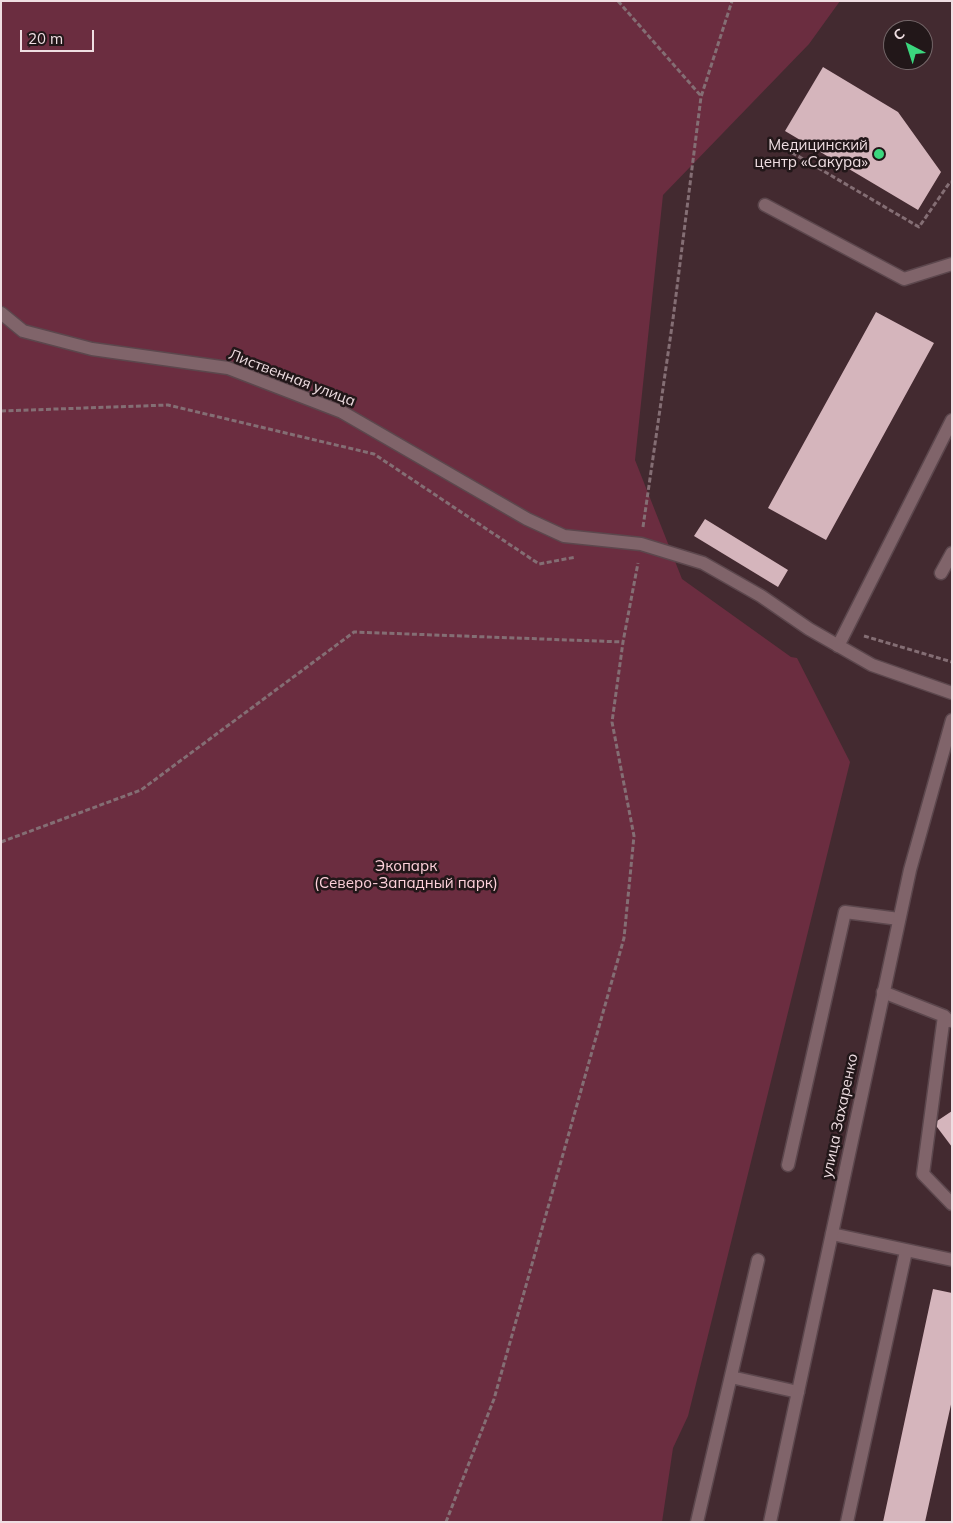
<!DOCTYPE html>
<html>
<head>
<meta charset="utf-8">
<style>
	body { margin:0 }
	#map { position:relative; width:953px; height:1523px; overflow:hidden; background:#432a30; font-family:Mulish,sans-serif }
	canvas { display:block }
	.frame { position:absolute; inset:0; border:2px solid #efdee2; pointer-events:none }
	.north { position:absolute; left:883px; top:20px; width:50px; height:50px; box-sizing:border-box; background:#221719; border:1px solid #746769; border-radius:50%; rotate:320deg; font-size:14px; font-weight:700; line-height:20px; text-align:center; color:#efdee2 }
	.north::after { content:''; display:block; margin:auto; width:18px; height:22px; background:#3bd77e; clip-path:polygon(50% 0,100% 100%,50% 72%,0 100%) }
	.scale { position:absolute; left:20px; top:30px; width:74px; height:22px; box-sizing:border-box; border:2px solid #efdee2; border-top:0; padding-left:6px; font-size:15px; line-height:18px; white-space:nowrap; color:#efdee2; -webkit-text-stroke:4px #221719; paint-order:stroke }
</style>
</head>
<body>
<div id="map">
<canvas width="953" height="1523"></canvas>
<div class="frame"></div>
<div class="north">С</div>
<div class="scale">20 m</div>
</div>
<script>
const ctx = document.querySelector('canvas').getContext('2d');
ctx.lineJoin = 'round';
function paint(path, color) { ctx.fillStyle = color; ctx.fill(path, 'evenodd'); }
function strokePath(path, color, width, dash) { ctx.strokeStyle = color; ctx.lineWidth = width; ctx.lineCap = dash ? 'butt' : 'round'; ctx.setLineDash(dash || []); ctx.stroke(path); }
function label(font, color, halo, rows, align = 'center') {
  ctx.font = font + ' Mulish,sans-serif'; ctx.lineWidth = 5; ctx.setLineDash([]); ctx.textBaseline = 'middle'; ctx.strokeStyle = halo; ctx.fillStyle = color; for (const [text, x, y, turn = 0] of rows) {
    ctx.save(); ctx.translate(x, y); ctx.rotate((+turn || 0) * Math.PI / 180); ctx.textAlign = isNaN(turn) ? turn : align; if (halo) ctx.strokeText(text, 0, 0); ctx.fillText(text, 0, 0); ctx.restore();
  }
}
paint(new Path2D(`
	M1,1H840L809,44L663,195L635,460L682,579L791,657L797,658L850,762L688,1416L673,1448L662,1522H1Z`), '#6b2d40');
paint(new Path2D(`
	M823,67L898,112L941,172L918,210L785,131Z
	M876,312L934,343L826,540L768,508Z
	M705,519L788,570L778,587L694,536Z
	M952,1111V1147L934,1123Z
	M933,1289L952,1293V1400L925,1522H883Z`), '#d5b5bc');
const lane = new Path2D(`
	M765,205L904,279L952,264
	M941,573L952,553
	M838,646L952,420
	M883,992L944,1016L949,1021
	M944,1016L923,1174L952,1204
	M788,1165L845,912L899,919
	M832,1234L952,1260
	M731,1377L798,1392
	M697,1522L758,1260
	M847,1522L906,1251`);
const street = new Path2D(`
	M1,313L23,331L92,349L228,368L342,412L527,519L564,536L641,544L703,563L761,596L809,629L872,665L952,693`);
const secondary = new Path2D(`
	M770,1522L910,870L952,720`);
strokePath(lane, '#5c474d', 15);
strokePath(street, '#5c474d', 15);
strokePath(secondary, '#5c474d', 15);
strokePath(new Path2D(`
	M618,1L701,96
	M779,145L919,227L950,182H952
	M1,411L168,405L374,454L539,564L576,557
	M643,527L673,319L701,97L732,1
	M864,636L952,662
	M1,842L141,790L354,632L623,642
	M446,1522L494,1399L624,938L634,836L612,722L623,642L638,563`), '#846e74', 3, [5, 2.5]);
strokePath(lane, '#80646a', 12);
strokePath(street, '#80646a', 12);
strokePath(secondary, '#80646a', 12);
for (const [x, y, r, color] of [
	[879,154,6,"#3bd77e"]
]) { const dot = new Path2D(); dot.arc(x, y, r, 0, 2 * Math.PI); ctx.fillStyle = color; ctx.fill(dot); strokePath(dot, '#221719', 2); }
label('15px', '#efdee2', '#221719', [
	["Медицинский",868,145],
	["центр «Сакура»",868,162]
], 'right');
label('15px', '#efdee2', '#221719', [
	["Лиственная улица",292,378,21],
	["улица Захаренко",840,1116,-78]
]);
label('15px', '#fed1db', '#221719', [
	["Экопарк",406,866],
	["(Северо-Западный парк)",406,883]
]);
</script>
</body>
</html>
